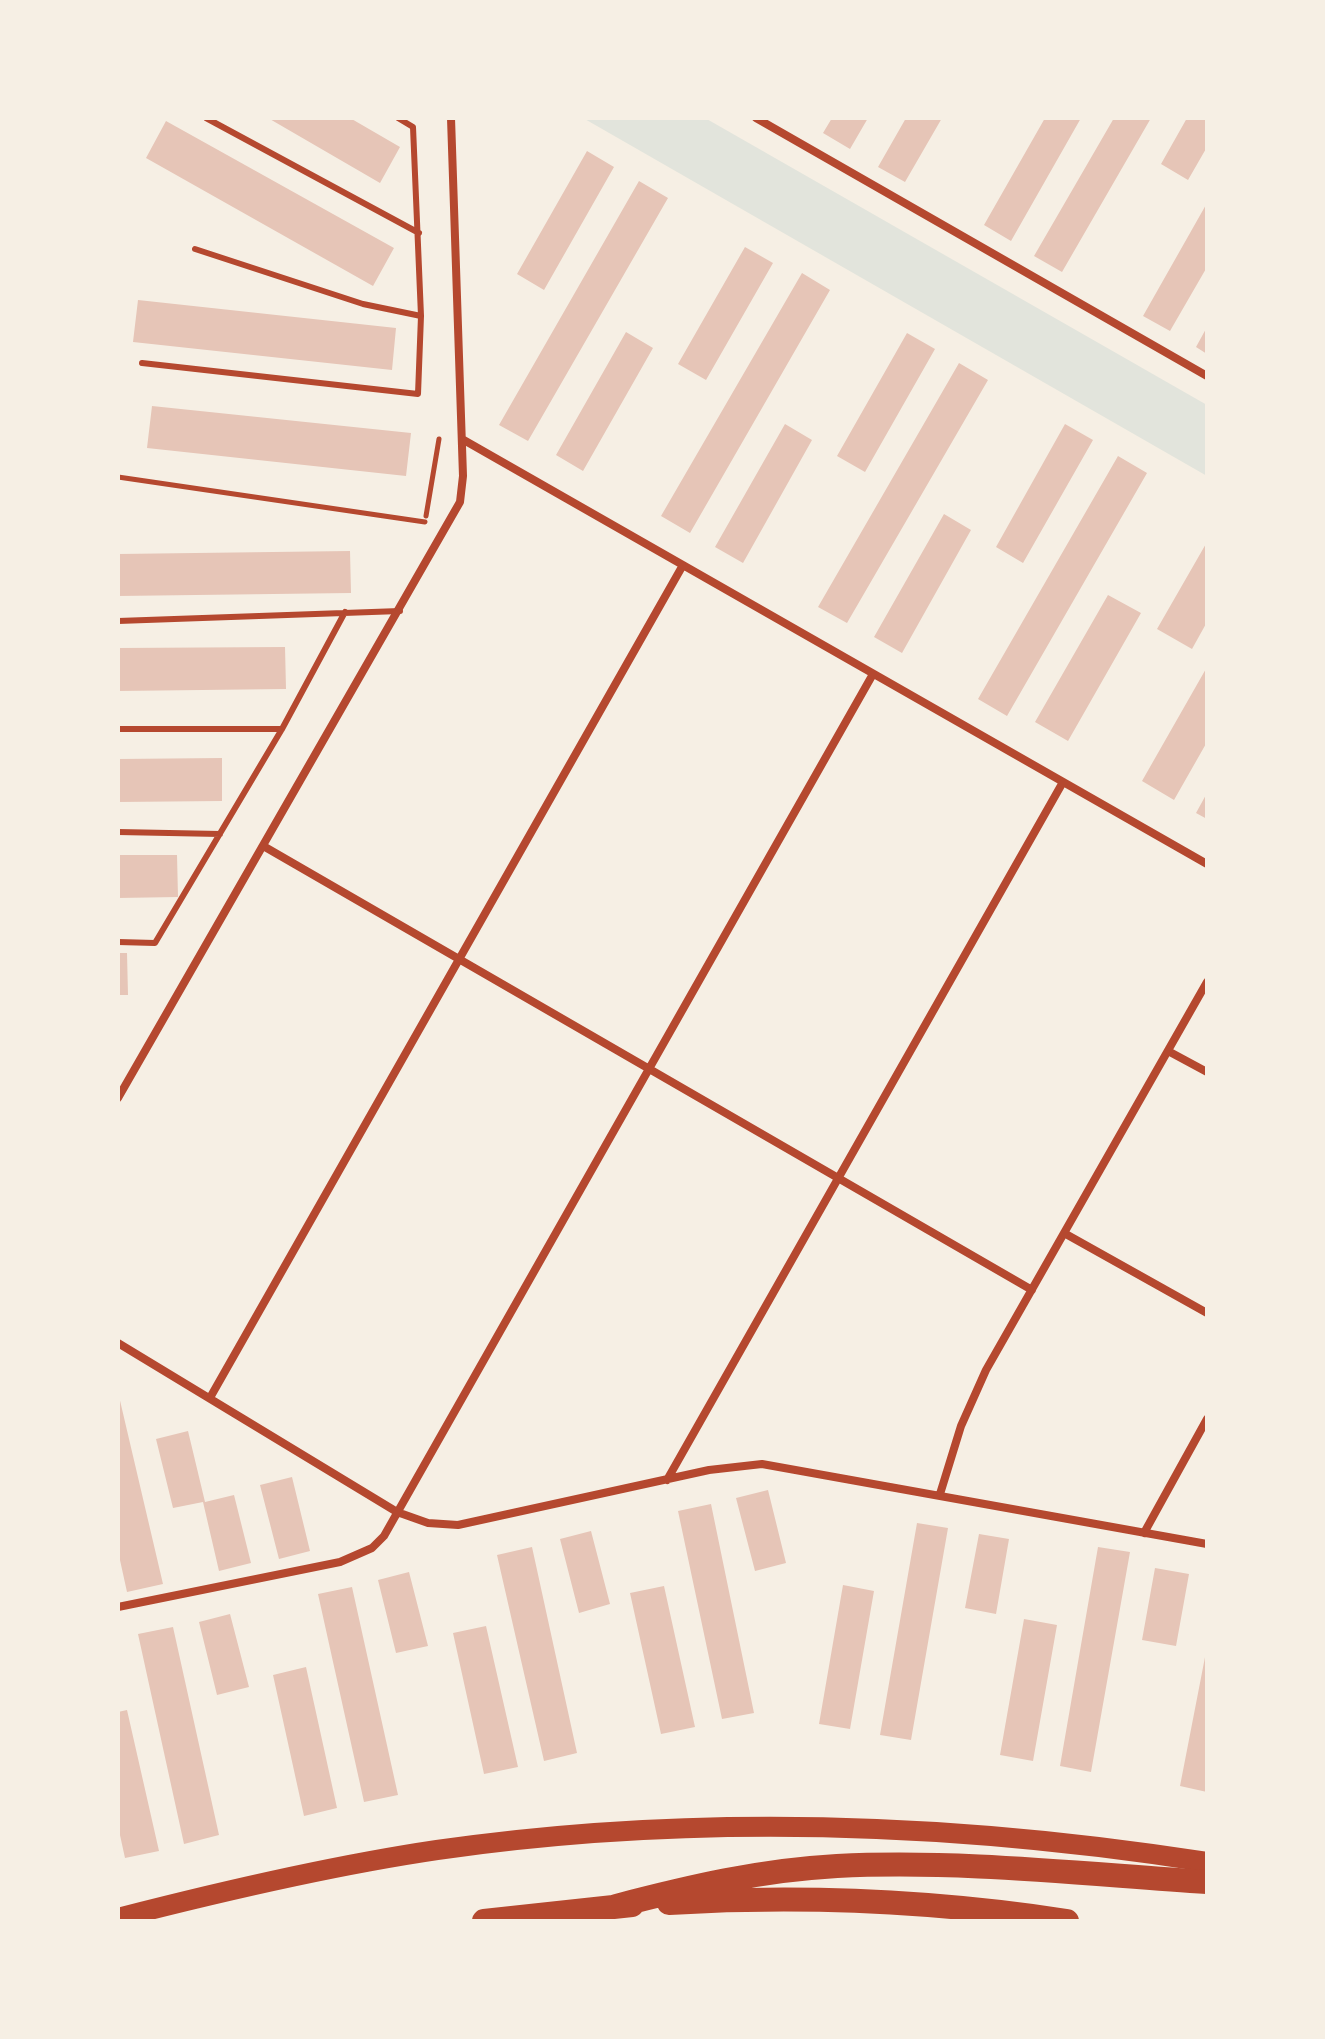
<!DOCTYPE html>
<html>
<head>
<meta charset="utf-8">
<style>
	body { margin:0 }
	#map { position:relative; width:1325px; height:2039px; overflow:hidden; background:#f6efe4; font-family:Overpass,sans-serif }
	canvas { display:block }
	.frame { position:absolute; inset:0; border:120px solid #f6efe4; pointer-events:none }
</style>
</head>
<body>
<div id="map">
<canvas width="1325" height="2039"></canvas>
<div class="frame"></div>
</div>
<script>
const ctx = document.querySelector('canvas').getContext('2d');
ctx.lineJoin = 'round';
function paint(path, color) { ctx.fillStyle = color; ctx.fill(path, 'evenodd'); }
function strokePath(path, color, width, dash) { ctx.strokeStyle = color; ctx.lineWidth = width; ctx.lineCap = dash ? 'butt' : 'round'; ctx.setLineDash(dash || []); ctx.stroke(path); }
paint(new Path2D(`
	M583,118H705L1207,405V476Z`), '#e2e4dc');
paint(new Path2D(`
	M268,118H350L400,147L380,183Z
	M832,118H868L850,149L823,133Z
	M906,118H942L905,182L878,167Z
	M1045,118H1081L1011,241L984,225Z
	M1114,118H1151L1062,272L1034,256Z
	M1187,118H1207V147L1188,180L1161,164Z
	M166,121L394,248L373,286L146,158Z
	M587,151L614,167L544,290L517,274Z
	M639,181L668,198L528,441L499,425Z
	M1207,203V267L1170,331L1143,316Z
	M745,247L773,263L706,380L678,364Z
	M802,273L830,290L690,533L661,516Z
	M138,300L396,328L392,370L133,342Z
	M1207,327V354L1196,347Z
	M626,332L653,348L583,471L556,455Z
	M907,333L935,349L865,472L837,456Z
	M959,363L988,380L847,623L818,607Z
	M152,406L411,433L406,476L147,448Z
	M785,424L812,440L743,563L715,547Z
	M1065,424L1093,440L1023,563L996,547Z
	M1118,456L1147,473L1007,716L978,699Z
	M944,514L971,530L902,653L874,637Z
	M1207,542V622L1192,649L1157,629Z
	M350,551L351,593L118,596V554Z
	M1108,595L1141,613L1068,741L1035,722Z
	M285,647L286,689L118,691V648Z
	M1207,667V742L1174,800L1142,781Z
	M222,758V801L118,802V759Z
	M1207,793V819L1196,813Z
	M118,855H177L178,897L118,898Z
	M118,953H127L128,995H118Z
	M118,1392L163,1584L127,1592L118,1551Z
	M188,1431L205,1502L234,1495L251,1563L219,1571L203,1502L173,1508L156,1439Z
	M292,1477L310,1551L279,1559L260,1485Z
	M768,1490L786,1563L755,1571L736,1498Z
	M711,1504L754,1713L722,1719L678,1511Z
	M917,1523L948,1528L911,1740L880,1735Z
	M591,1531L610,1604L579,1613L560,1539Z
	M979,1534L1009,1539L996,1614L965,1608Z
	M532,1547L577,1753L544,1761L497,1555Z
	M1098,1547L1130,1552L1091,1772L1060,1766Z
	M1155,1568L1189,1574L1176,1646L1142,1640Z
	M409,1572L428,1646L396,1653L378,1580Z
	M843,1585L874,1591L850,1729L819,1724Z
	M664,1586L695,1727L661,1734L630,1593Z
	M352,1587L398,1795L364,1802L318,1594Z
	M230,1614L249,1687L217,1695L199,1622Z
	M1024,1619L1057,1625L1033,1761L1000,1755Z
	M486,1626L518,1767L484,1774L453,1633Z
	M173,1627L219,1835L184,1844L138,1634Z
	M1206,1652H1207V1792L1180,1786Z
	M306,1667L337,1808L304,1816L273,1675Z
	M127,1710L159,1851L125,1858L118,1826V1712Z`), '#e6c5b7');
strokePath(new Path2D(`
	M118,477L425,522
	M426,516L439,439`), '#b5482f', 5);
strokePath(new Path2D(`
	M206,118L419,233
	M195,249L363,304L421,316
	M142,363L418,394L421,316L413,127L398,118
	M118,621L400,611
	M118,729H282
	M118,832L220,834
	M118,942L155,943L282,729L345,612`), '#b5482f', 6);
strokePath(new Path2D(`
	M756,118L1207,376
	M462,439L1207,864
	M265,847L1032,1290
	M1168,1051L1207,1072
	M118,1098L460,502L463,476L451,118
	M1064,1233L1207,1313
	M118,1343L397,1512L428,1523L458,1525L709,1470L762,1464L1207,1544
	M211,1396L683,565
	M667,1480L1063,782
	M940,1494L961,1426L986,1370L1207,982
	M1144,1533L1207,1419
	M118,1607L340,1562L372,1548L384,1536L873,674`), '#b5482f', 8);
strokePath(new Path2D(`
	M118,1918C223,1891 329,1866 437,1850C694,1813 951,1822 1207,1862`), '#b5482f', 20);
strokePath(new Path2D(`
	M669,1903C802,1895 936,1901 1067,1921
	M616,1906C689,1887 761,1870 837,1866C961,1860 1083,1874 1207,1882
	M484,1921L632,1905`), '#b5482f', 24);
</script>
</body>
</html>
